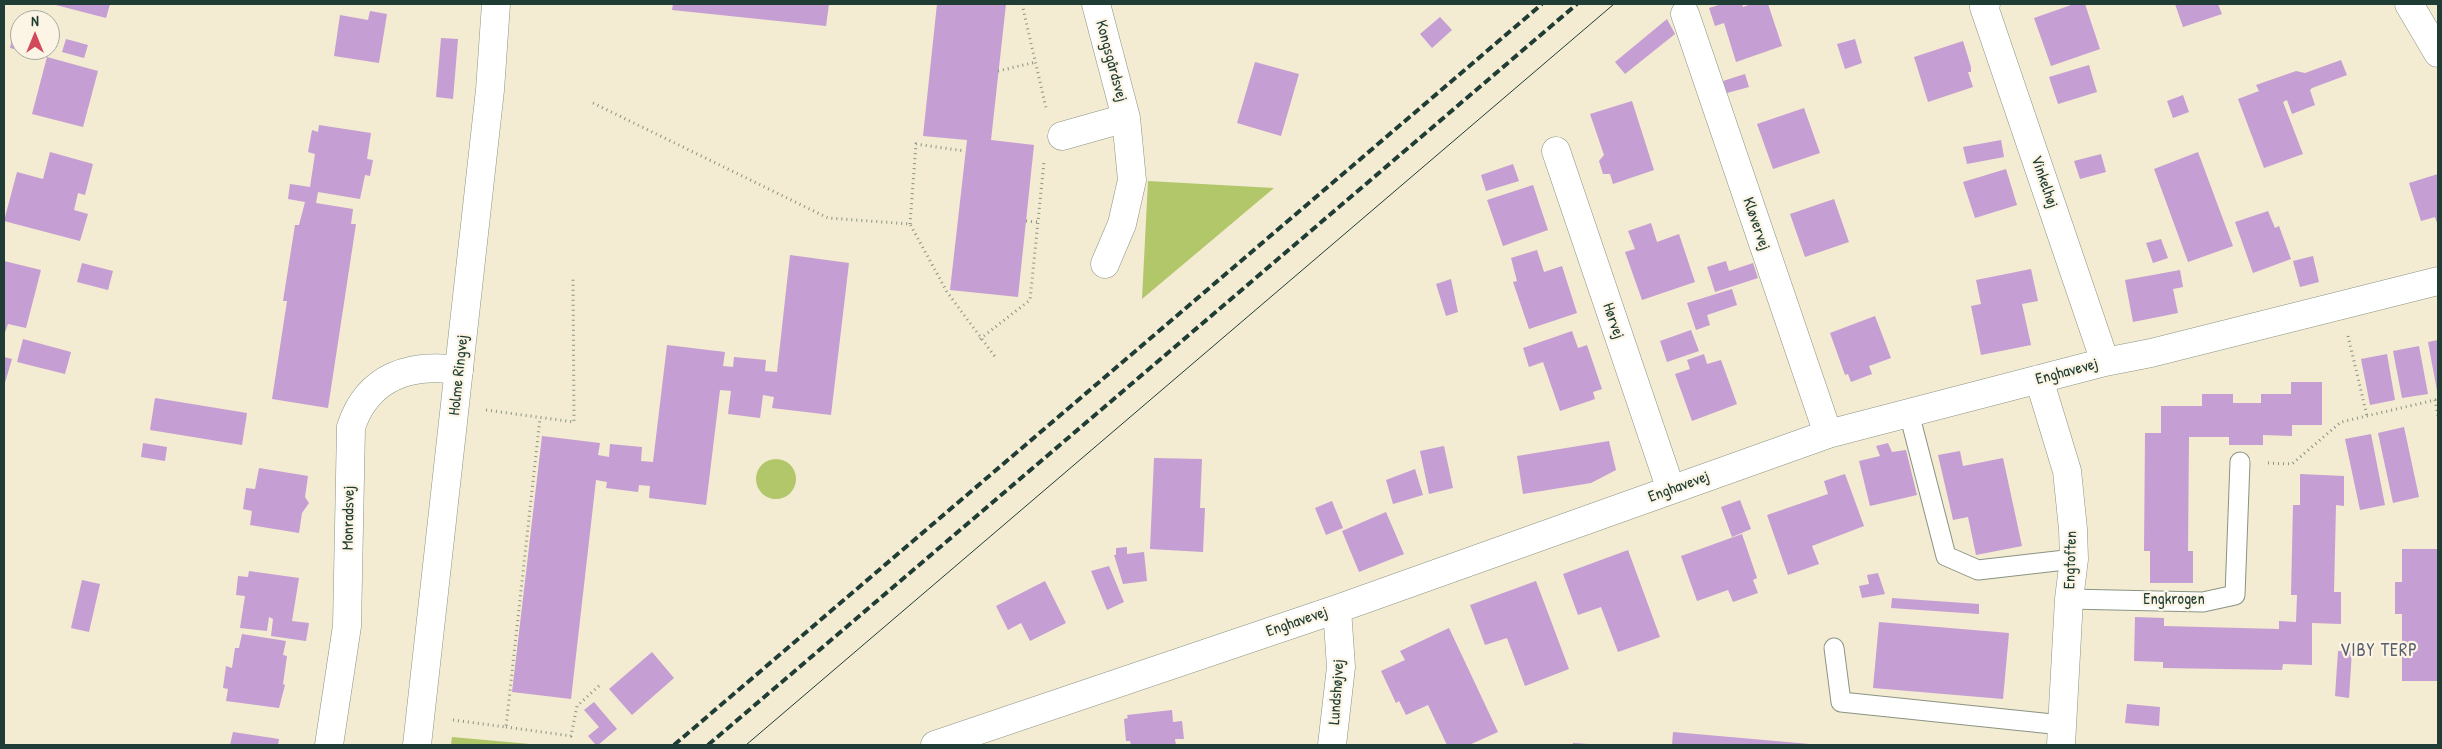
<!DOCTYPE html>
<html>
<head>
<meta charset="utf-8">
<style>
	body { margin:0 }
	#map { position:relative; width:2442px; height:749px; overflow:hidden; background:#f3ebd2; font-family:"Patrick Hand",sans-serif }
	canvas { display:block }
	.frame { position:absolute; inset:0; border:5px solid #1f3d34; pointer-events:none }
	.north { position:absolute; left:10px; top:10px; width:50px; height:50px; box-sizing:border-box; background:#fcf5e5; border:1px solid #a4ab9e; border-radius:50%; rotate:0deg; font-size:14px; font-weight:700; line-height:20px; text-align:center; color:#1f3d34 }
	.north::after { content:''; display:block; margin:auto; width:18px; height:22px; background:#d1495b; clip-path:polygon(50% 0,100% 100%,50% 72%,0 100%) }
</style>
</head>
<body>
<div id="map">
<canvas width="2442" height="749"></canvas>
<div class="frame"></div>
<div class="north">N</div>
</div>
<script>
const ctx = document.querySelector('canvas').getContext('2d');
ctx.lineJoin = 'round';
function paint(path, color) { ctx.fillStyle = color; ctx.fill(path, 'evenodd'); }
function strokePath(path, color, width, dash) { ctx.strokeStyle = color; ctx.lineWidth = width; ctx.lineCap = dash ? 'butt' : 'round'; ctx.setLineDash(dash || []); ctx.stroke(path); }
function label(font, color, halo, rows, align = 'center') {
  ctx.font = font + ' "Patrick Hand",sans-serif'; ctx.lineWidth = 4.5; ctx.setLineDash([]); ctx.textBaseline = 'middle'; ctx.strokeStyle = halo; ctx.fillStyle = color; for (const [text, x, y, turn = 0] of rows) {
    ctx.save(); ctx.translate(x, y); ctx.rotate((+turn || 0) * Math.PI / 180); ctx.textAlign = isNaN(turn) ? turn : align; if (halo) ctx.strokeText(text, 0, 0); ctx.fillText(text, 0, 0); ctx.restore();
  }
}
paint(new Path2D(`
	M1148,181L1274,188L1142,299Z
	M756 479a20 20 0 1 1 40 0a20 20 0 1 1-40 0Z
	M452,737L541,745H451Z`), '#b2c66a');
paint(new Path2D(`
	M52,4H110L106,18Z
	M673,4H829L826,26L672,10Z
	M937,4H1006L991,140L1034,145L1018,297L950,290L967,140L923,136Z
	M1722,4H1742L1743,7L1752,4H1768L1782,46L1736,62L1724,23L1715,26L1709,8Z
	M2074,4H2085L2100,49L2051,66L2034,18Z
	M2175,4H2218L2222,14L2183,27Z
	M370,11L387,14L379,63L334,56L340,15L368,20Z
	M1440,17L1452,30L1432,48L1420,34Z
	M1667,19L1675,34L1625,74L1615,62Z
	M14,31L20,33V50H43L41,56L10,48Z
	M441,38L458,39L453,99L436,97Z
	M66,39L88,45L84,58L62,52Z
	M1855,39L1862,63L1845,69L1837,44Z
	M1963,41L1971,67V72H1968L1973,87L1928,102L1914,57Z
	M47,57L98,71L83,127L32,114Z
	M2341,60L2347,75L2312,88L2310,90L2315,105L2292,114L2287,100L2283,102L2303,154L2264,168L2238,99L2259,91L2256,85L2296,71L2305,73Z
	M1255,62L1299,74L1281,136L1237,123Z
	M2089,65L2097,92L2058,104L2049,77Z
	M1745,74L1749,87L1727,93L1723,81Z
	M2183,95L2189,112L2173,118L2167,101Z
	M1632,101L1654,170L1613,184L1610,174H1603L1599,161L1604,155L1590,114Z
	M1804,108L1820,153L1773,169L1757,124Z
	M319,125L371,133L367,159L373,160L370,176L365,175L360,199L318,192L316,203L353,209L351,224H356L328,408L272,399L287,301H283L295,225H299L305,202L288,199L290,184L310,187L315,154L308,152L312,130L318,132Z
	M2001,140L2004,157L1967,164L1963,147Z
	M50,152L93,164L85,195L78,193L74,210L88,214L80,241L4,221L17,172L43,179Z
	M2198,152L2233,246L2188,262L2154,169Z
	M2101,154L2106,172L2080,179L2074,161Z
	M1513,164L1519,181L1486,191L1481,175Z
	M2006,169L2017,205L1975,218L1963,182Z
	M2438,174V226L2435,217L2421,221L2409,183Z
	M1533,185L1548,230L1503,246L1487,200Z
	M1834,199L1849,242L1805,257L1790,214Z
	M2268,211L2275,228L2279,226L2291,259L2253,273L2235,222Z
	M1651,223L1657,242L1679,234L1695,282L1642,300L1625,252L1635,249L1628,231Z
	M2161,239L2168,258L2153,263L2146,243Z
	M1537,250L1544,272L1562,266L1577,313L1529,329L1513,282L1517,281L1511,258Z
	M790,255L849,263L831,415L772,408L774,397L763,395L760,418L728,414L731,391L720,390L706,505L649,498L650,486L639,485L638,492L606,488L607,482L596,480L571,699L512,692L542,436L600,443L598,455L609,457L610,444L642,447L641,461L653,462L667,345L725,352L723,366L733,367L734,357L766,360L765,371L777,372Z
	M2313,256L2319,282L2300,287L2293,261Z
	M4,261L41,270L26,328L8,324L4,335Z
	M1726,261L1729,271L1753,263L1758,278L1715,292L1707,267Z
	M82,263L113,271L108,290L77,282Z
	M2031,269L2038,301L2022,304L2031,345L1981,355L1971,306L1981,304L1976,280Z
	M2180,270L2183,287L2173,289L2178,313L2133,322L2125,280Z
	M1451,279L1458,312L1446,316L1436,284Z
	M1732,289L1737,305L1707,315L1710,325L1696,330L1687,303Z
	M1875,316L1891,358L1869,366L1872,374L1851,382L1848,374L1845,375L1830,333Z
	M1691,330L1699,351L1667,362L1660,341Z
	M1572,331L1578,348L1587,345L1602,389L1593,392L1595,399L1560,411L1543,362L1529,367L1523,348Z
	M23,339L71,352L65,374L17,362Z
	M2438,340V391H2437L2428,342Z
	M2419,346L2428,394L2402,398L2393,351Z
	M1704,354L1707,364L1721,360L1737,404L1692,421L1675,374L1690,369L1687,360Z
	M2387,354L2395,400L2370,405L2361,359Z
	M4,357L12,359L4,386Z
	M2291,382H2322V425H2292V436L2263,435V445H2229V437H2189L2188,551H2193V583H2150V551H2144L2145,433H2161V406H2202V394H2233V403H2261V394H2291Z
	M155,398L247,413L242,445L150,430Z
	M2404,427L2419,497L2393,503L2378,433Z
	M2371,434L2385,505L2360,510L2345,439Z
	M1609,441L1616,470L1591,483L1523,494L1517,456Z
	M143,443L167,447L165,461L141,457Z
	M1888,443L1892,452L1906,450L1917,495L1870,506L1859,461L1880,456L1876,446Z
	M1444,446L1453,488L1429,494L1420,451Z
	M1960,451L1963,466L2003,458L2022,546L1976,555L1968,517L1953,520L1938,455Z
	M1154,458L1202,459L1200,508H1205L1203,552L1150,549Z
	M259,468L308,476L305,497L309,503L302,513L299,533L250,525L252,511L243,509L246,488L255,489Z
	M1415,469L1423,495L1393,504L1386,480Z
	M1845,474L1864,526L1812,546L1819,564L1788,575L1767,515L1828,494L1824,481Z
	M2300,474L2344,476V506L2336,505L2334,592H2341V624L2312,623V665L2283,664L2282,670L2163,668V662L2134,661L2135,617L2164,618V626L2279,629V621L2296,622L2297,595H2291L2293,505H2300Z
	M1740,500L1751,529L1732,537L1721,507Z
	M1332,501L1343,528L1326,535L1315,508Z
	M1386,512L1404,554L1359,572L1342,531Z
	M1742,534L1757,578L1753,580L1758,593L1733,602L1728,590L1697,601L1681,556Z
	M1127,547V554L1144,552L1147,581L1123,584L1114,555H1116V548Z
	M2402,549H2438V681H2402V614H2395V582H2402Z
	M1628,550L1660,637L1618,652L1601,607L1578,615L1563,574Z
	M1109,566L1124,602L1107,610L1091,571Z
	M249,571L299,578L292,621L309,623L306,641L271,636L273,619L269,617L267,631L240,628L245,596L236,595L238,576L248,577Z
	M1878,573L1885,594L1862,598L1859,586L1869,584L1867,575Z
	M82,580L100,584L89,632L71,628Z
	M1045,581L1066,623L1030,641L1021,623L1008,630L996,606Z
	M1536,581L1569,669L1525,686L1507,638L1485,645L1470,605Z
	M1892,598L1979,604V614L1891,608Z
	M1879,622L2009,633L2003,699L1873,688Z
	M1449,628L1498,732L1469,745H1447L1428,705L1406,715L1399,701L1396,703L1381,671L1405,660L1400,651Z
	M242,634L286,641L283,655L287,656L283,684L285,685L279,708L226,701L228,689L223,688L226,666L232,668L235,648H239Z
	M2338,651H2352L2349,698L2335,696Z
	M652,652L674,678L632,715L609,689Z
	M594,702L617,729L598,745H596L588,736L599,727L584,710Z
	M2127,704L2160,707L2159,726L2125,723Z
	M1172,710L1173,722L1182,721L1184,739H1175L1176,745H1131L1130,741H1126L1124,719L1128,718L1127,715Z
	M233,732L279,739L278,745H230Z
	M1673,732L1810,744V745H1672Z
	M1573,743L1589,744V745H1573Z`), '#c59ed3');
const lane = new Path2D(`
	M1909,413L1946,556L1978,570L2074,559
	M2069,599L2203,602L2235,595L2240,462
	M1834,648L1841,702L2062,725`);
const street = new Path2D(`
	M1096,4L1126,118L1132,180L1122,224L1105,264
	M1986,4L1984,7L2105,362
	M2409,4L2438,53
	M1685,14L1828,434
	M1062,136L1126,118
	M1556,151L1671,490
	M2039,379L2067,471L2073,529L2074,559L2069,599L2061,745
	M329,745L347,626L351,427C368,376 410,363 459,370
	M935,745L1337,609L1828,434L2105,362L2151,353L2438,281
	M1332,745L1341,667L1337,609`);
const secondary = new Path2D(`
	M417,745L490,90L496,4`);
strokePath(lane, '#899483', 21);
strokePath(street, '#899483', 29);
strokePath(secondary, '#899483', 29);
strokePath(new Path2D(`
	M1022,4L1046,108
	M998,71L1036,62
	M593,103L828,218L910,224L947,292L996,358
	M1026,221L1038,222
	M910,224L916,144L965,151
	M2348,336L2367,416
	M980,339L1030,300L1044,162
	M486,410L574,422L573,278
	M2268,463L2292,464L2341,422L2435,400L2438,416
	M453,720L506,727L540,418
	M506,727L571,736L577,706L601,684`), '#899483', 3, [1, 4]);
strokePath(lane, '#fff', 19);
strokePath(street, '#fff', 28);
strokePath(secondary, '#fff', 28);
strokePath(new Path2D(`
	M746,745L1614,4`), '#1f3d34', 1);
strokePath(new Path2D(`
	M674,745L1542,4
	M708,745L1577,4`), '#1f3d34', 4, [8, 4]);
label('16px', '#1f3d34', '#fcf5e5', [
	["Kongsgårdsvej",1111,61,75],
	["Vinkelhøj",2044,182,71],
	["Kløvervej",1756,224,71],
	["Hørvej",1613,321,71],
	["Enghavevej",2067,372,-15],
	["Holme Ringvej",459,375,-84],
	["Enghavevej",1679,487,-20],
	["Monradsvej",349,518,-89],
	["Engtoften",2071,560,-88],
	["Engkrogen",2174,600],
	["Enghavevej",1297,622,-19],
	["Lundshøjvej",1337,692,-86]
]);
ctx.letterSpacing = '1px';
label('18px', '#595f6c', '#fcf5e5', [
	["VIBY TERP",2379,651]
]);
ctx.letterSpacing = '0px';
</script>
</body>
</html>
